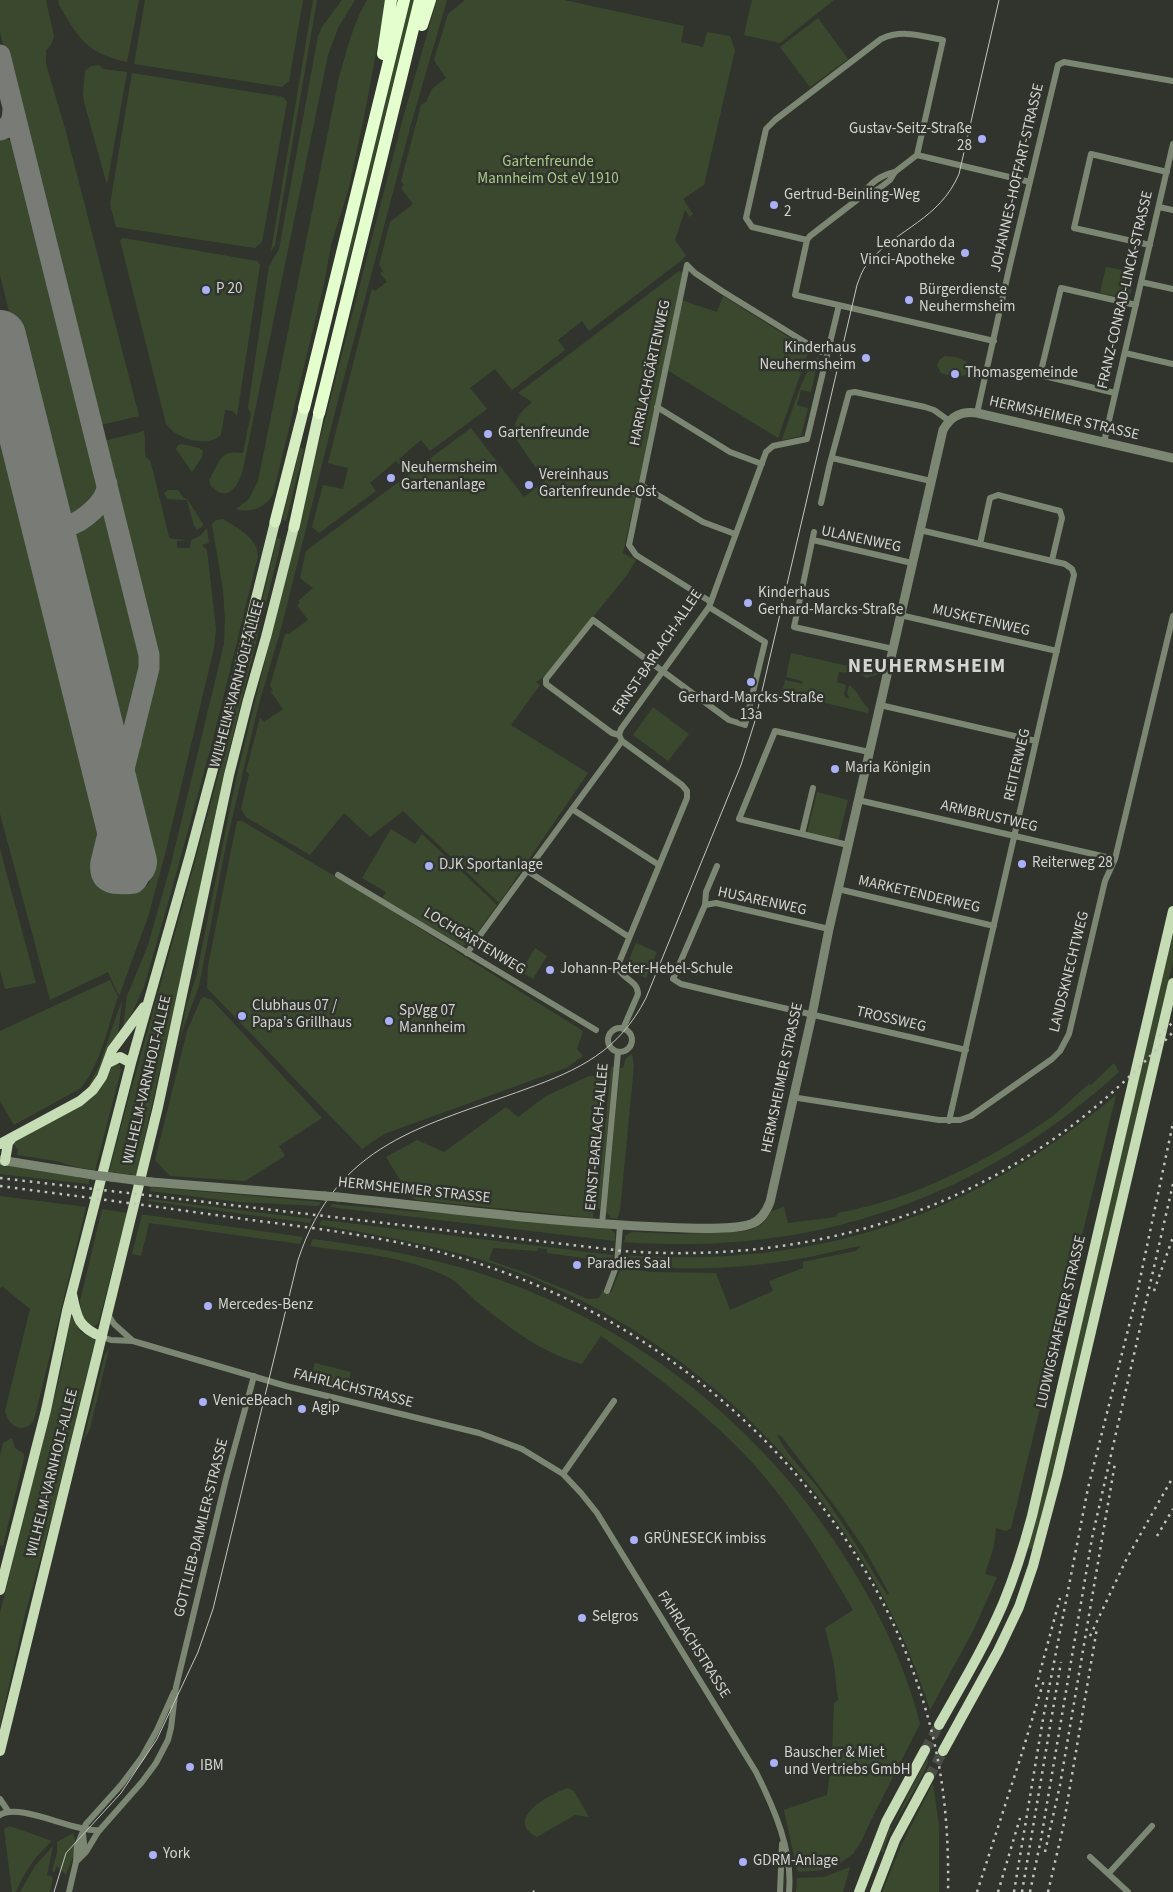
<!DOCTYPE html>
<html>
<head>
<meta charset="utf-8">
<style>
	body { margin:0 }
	canvas { display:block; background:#30342c }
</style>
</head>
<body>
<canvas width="1173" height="1892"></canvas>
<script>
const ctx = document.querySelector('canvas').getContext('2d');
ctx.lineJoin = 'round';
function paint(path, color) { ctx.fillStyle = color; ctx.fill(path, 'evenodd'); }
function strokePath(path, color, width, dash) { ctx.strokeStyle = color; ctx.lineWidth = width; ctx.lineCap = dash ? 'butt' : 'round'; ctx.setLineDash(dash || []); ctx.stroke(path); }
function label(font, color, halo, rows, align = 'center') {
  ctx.font = font + ' "Source Sans 3",sans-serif'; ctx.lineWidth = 5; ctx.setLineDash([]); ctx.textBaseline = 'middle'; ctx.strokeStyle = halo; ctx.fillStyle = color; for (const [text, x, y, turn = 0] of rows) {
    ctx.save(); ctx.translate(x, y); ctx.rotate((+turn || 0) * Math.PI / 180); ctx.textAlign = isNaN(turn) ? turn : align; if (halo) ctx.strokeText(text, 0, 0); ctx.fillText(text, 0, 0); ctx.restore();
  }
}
paint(new Path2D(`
	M0,0H46L54,36L52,43L46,51V64L66,132L139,416L101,425L97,422L0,32Z
	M58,0H139L127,62C88,54 78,38 59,5Z
	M145,0H303L289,81L282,87L134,64Z
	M313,0H317L275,245L271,251Z
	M342,0H355L338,28L328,55L243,469C239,485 228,504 211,486L209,480C215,473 218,455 230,453C234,452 239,453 243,453L251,414L248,408L269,266L279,249L318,36L322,27Z
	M367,0H386L364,117L348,191L331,245L324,284L273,494C267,507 250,514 236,509L249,499L258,481L339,77C347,50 353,24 367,0Z
	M410,0H414L343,285H340Z
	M437,0H447L411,124L337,404L282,625L258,707L226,845L199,986L183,1029L178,1049L186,1007L196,977L236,779L313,466L403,118Z
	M465,0H564L684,26L681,42L703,47L707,32L730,36L735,50L704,185L683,199L693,214L690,217L685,210L675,240L686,255L682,260L589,331L582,321L558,340L565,350L512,390L495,369L470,388L487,409L430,451L421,440L399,459L405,467L403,468L396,461L370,483L376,491L319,533L312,527L323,485L343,489L348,468L328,463L372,289L375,291L387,282L380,273L383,271L379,265L390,222L413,204L401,188L404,185L401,181L421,105L426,102L432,89L446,78L434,60L448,14Z
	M752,0H834L780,43L744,35Z
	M818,18L848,59L810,87L780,47Z
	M99,65L103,69L127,72L107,185L84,102L83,94L85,71L91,66Z
	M132,73L283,97L287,102L262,242L255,248L116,227L110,204Z
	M0,137L12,141L17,149L101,486C100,498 86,510 75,514L63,512L57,504L0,275Z
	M123,238L257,261L260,265L237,416L233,411L225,410L221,435C207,448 176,439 166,424L120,240Z
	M1106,267L1135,272L1129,299L1100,293Z
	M679,271L683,273L678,299L717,312L723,296L809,350L778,438L664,368L623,553L636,560L627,575L546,675L536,682L540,685L511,725L588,773L499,903L403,811L370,837L344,813L310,855L246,817L241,809L249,774L246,771L260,718L264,722L283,709L271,692L273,690L270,686L285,634H289L308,620L297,605L300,603L298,601L313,588L300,578L306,551L471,428L524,497L545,481L514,436C514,419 520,412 532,402L518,393Z
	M819,356L811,392L801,390L797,405L808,408L801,436L782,440C789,421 804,367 819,356Z
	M945,356L956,357L967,362L968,366L966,375L956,377L941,373L937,365L939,360Z
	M0,396L104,814L94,870L97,881L103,887L112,891L147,886L151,880L130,796L131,772L156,659L102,444L104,441L144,431C146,441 144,449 146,458L149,459L151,463L169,537L172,539L188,540L177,541V548H190L191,540L200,536L207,528L209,543L202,545L207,550L216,629L214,648L165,854L148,917L119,996L108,972L50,1000L0,814Z
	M182,444L199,448L203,451L202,457L192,472L176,449L178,445Z
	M300,448L304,449L286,521L282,520Z
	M168,490H178L183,497L188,500L203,524L202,527L197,529L194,526L187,500L167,499L164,493Z
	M103,511L108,516L144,660L129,726L123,733L115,731L113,726L67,544L99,512Z
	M223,519C237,528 257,537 258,556L212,743L168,903L144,987L130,1017L123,1027L127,996L148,945L171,864L224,644L225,619L223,590L212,524L216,520Z
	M277,538L281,539L278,555L227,759L177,996L136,1175L109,1172C138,1062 170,953 200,843C228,742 253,640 277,538Z
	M791,653L878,673L877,675L866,678L862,674L839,672L837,682L846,685L844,694L846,698H849L847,693L849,685C860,693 860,701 869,709L868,713L782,693L785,680L803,684L802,681L786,677Z
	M653,707L689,734L668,761L633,735Z
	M817,792L848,800L838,841L807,833Z
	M237,821H242L363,893L583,1031L577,1049L583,1056L566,1068L384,1134L362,1149L207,988L208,966Z
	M391,829L415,844L422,834L497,905L469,944L462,946L382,898L386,892L362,878Z
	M0,849L36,983L5,989L0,970Z
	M1173,934V961L1034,1550L1028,1548Z
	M636,943L657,952L646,978L625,969Z
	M535,948L547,956L533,979L521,972Z
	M110,980L118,997C108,1026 100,1065 81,1088L14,1125L0,1101V1031Z
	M204,997L212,1000L322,1118L279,1146L285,1156L245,1181L170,1176L155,1160L187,1031L201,999Z
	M122,1000L118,1034L110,1044L96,1078L86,1091L99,1066Z
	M632,1054L634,1066L620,1211L617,1219L611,1218L606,1212L620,1068H623L626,1058Z
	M119,1063L121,1070L95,1170L76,1167L56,1161L17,1155L18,1150L13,1143L89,1100L100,1089L111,1066Z
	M1114,1063L1119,1072C978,1200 814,1256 624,1242L626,1235L632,1232L682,1234L745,1231L753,1229L762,1224L772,1211L784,1207L788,1223L836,1217L838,1213C914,1199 986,1162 1050,1118C1065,1107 1076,1094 1089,1084L1091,1085Z
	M611,1067H614L600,1209L597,1208Z
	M589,1076H602L593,1218L416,1200L410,1196L386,1157L417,1140L444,1152L506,1107L518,1117L546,1096Z
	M1116,1095L1011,1528L1006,1531L996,1528L994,1546L985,1574L997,1577L974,1629L930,1710C869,1511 711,1346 517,1272C453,1248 386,1236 319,1225L322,1220L613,1255L612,1262L547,1253V1249L538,1248L537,1251L493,1248L489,1260L528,1274L588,1299L599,1298L603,1290L611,1293L621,1268L651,1272L716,1273L730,1310L773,1291L769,1281L803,1268V1262L856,1251L861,1246C840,1249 819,1256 797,1259C742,1269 685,1271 629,1265L623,1261L622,1255C814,1269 969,1219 1116,1095ZM777,1434L782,1437L840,1513L865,1550L889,1593L887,1595C865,1558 843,1523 818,1488C805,1471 784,1453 777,1434Z
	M0,1164L78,1177V1178L89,1179V1184L0,1174Z
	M151,1187L321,1202L319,1206L239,1202L150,1191Z
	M0,1196L86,1207L34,1420C29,1429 17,1431 10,1422C8,1419 6,1414 5,1411L30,1309L3,1287L0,1288Z
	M149,1199L312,1219L310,1223L148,1201Z
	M332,1204L419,1212L428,1211L610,1229L615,1233V1241L330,1207Z
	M102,1209L127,1213L99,1321C97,1325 94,1328 89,1326L81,1313L80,1301Z
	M142,1215H147L303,1237L300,1244L149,1223L141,1256L132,1254Z
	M313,1239C380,1248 447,1260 511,1284C665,1342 796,1459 873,1605C893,1643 910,1683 920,1724L872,1818L861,1842L853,1854L840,1863L823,1870L799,1872L797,1870L784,1810L827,1795L832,1756L834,1703L838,1700L834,1664L825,1628L853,1610C832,1574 811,1538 786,1504C737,1436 668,1384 601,1336L582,1364C540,1352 510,1328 477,1302C468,1294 459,1283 448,1277C406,1256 356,1253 310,1246Z
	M71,1316L81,1332L95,1340L52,1517L25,1614L0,1726V1613L61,1371Z
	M109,1349L94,1412L90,1429L83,1442L105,1354Z
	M315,1363L351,1372L347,1390L310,1381Z
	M12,1438L15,1448L24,1454V1458L3,1546L0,1545V1456L3,1443Z
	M928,1757C931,1773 885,1829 884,1852H881L880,1850L890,1828H892L911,1788Z
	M933,1783L939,1827V1892H882L901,1846Z
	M568,1788L574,1791L589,1817L575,1815L537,1837C503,1819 550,1794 568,1788Z
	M10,1826L52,1841C36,1855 24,1872 16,1892H12L4,1829Z
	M73,1833C79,1848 71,1861 66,1875L57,1866L54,1872L52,1871L57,1853V1842Z
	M53,1846L47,1875L53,1877L50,1892H20L35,1866Z
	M850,1867L843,1892H796L797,1878L824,1877Z`), '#3a492d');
strokePath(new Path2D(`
	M0,55L149,655V668L101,862C98,886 117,885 134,883C143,876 137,868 131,862
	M0,130C12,127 13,118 13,107
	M40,496C45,511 49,526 67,526C83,522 108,501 107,484
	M99,734L104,745L113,751L124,750L131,743`), '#797c76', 21);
strokePath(new Path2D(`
	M0,336L131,862`), '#797c76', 52);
strokePath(new Path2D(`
	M925,1750L939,1725
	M929,1777L943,1751`), '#484c45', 10, [10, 5]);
strokePath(new Path2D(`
	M917,155L1030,182
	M895,172C881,175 869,184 862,196L810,236L807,240L795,295L994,341
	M862,196L871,194L881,187L890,180L895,172L917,155
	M1159,207L1173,210
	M807,240L752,227L746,218L766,129L775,120L881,39C902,29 921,36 943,40L917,155
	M1150,245L1074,228L1091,154L1167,172
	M687,265L629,545L636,555L711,602
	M687,265L695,273L722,291L821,352
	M1141,282L1173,289
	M1125,353L1173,364
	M1115,393L1040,375L1061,288L1136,305
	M657,407L730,452L762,464
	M977,413L1009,269L1058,65L1064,62L1173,81
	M1104,442L1173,144
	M832,458L931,481
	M641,485L703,522L735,534
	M821,503L830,463L849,393L855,392L925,407L934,410L948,420
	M920,530L1065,564L1072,569L1074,575L949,1121
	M814,532L794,627L893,649
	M813,540L912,563
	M980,544L990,498L998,495L1060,511L1062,518L1052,560
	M900,615L1057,651
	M880,705L1036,741
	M775,731L739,819L848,845
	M775,731L869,752
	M619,735L612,733L546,684V679L593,620L729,720L745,725L765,642L709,607
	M858,800L1115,859
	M572,809L659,865
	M802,834L813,788
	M717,866L706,892L705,905L673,979L681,984L727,995L966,1050
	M526,870L629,937
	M338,875L596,1030
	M838,889L994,926
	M705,905L716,903L829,929
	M467,953L622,741
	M608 1040a12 12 0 1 1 24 0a12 12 0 1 1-24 0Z
	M623,1029L638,994C638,979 619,979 618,965L687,798V791L682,785L622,741L619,735L621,729L709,607L766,452L773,446L807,439L839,305
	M793,1096L798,1098L939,1120H960L971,1116L1052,1059L1060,1051L1069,1034L1105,881L1115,859L1173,616
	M602,1224L618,1052
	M607,1291L617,1264L620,1226
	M107,1313L114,1324L133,1341
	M102,1337L111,1340L133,1341L286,1386L479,1433L522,1449L563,1474L581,1493L597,1513L756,1772C774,1808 793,1851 789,1892
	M563,1474L614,1401
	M0,1799L8,1811
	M0,1815C20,1802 75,1833 100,1830
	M79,1857L84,1844L83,1833
	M1090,1857L1128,1892
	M76,1862L86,1852L98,1832L142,1782L156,1763L168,1740L171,1728L176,1687L226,1479L254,1376
	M1109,1873L1152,1826
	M69,1892L76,1862L77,1846L86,1824L121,1785L142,1757L157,1730L174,1692
	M780,1892L782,1844`), '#7c8773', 6);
strokePath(new Path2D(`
	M0,1160L93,1175
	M111,1177L134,1180
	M151,1182L325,1196
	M338,1197C445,1208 553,1223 660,1227C683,1228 731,1231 751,1224C761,1221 766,1212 770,1202L812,1015L829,929L943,430C951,416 961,411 977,413L1173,458`), '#7c8773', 9);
strokePath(new Path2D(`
	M108,1063L120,1057L131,1063
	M0,1144L80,1101L93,1090L102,1077L112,1050L144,1007
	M5,1161L8,1143L12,1138
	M72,1294C77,1318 78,1327 102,1337
	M0,1590L46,1410L67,1311L131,1063L190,855L226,720L275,522
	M939,1725C961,1686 985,1646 1003,1604C1015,1575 1024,1546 1032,1516L1173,911
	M0,1751L158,1107L229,775L248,700L266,637L294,527
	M943,1751L998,1651L1019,1607L1033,1566L1057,1476L1173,983
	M859,1892L886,1822L925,1750
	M875,1892L895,1840L929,1777`), '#c6dcb4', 10);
strokePath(new Path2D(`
	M275,522L304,408
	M294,527L319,413`), '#d5edc0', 11);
strokePath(new Path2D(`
	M422,25L430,0
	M383,54L391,0
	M304,408L404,0
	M319,413L420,0`), '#e4fecd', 12);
strokePath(new Path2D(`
	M54,1892L66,1853L121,1793L157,1739L198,1652L213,1609L298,1260C337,1142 423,1127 526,1089C579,1070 619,1051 646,998L741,765L755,721L857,285C860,277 863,268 869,262C898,228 939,220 959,174L999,0`), '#c2c5c0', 1);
strokePath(new Path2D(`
	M1159,1036L1173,1022
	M0,1178L623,1251C798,1264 965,1218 1100,1103C1126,1081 1150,1057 1173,1032
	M0,1186C84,1197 167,1208 251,1220C330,1230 410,1240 486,1266C698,1337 878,1514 932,1733C945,1785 949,1839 948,1892
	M1154,1291L1173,1237
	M1157,1536L1173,1509
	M1090,1636L1127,1558L1173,1477
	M1036,1687L1060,1598
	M1045,1852L1060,1785L1115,1463
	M533,1891L534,1892
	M977,1892L1022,1753L1044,1680
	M998,1892L1020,1818
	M1014,1892L1043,1719L1088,1488L1136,1298L1173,1123
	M1022,1892L1061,1662
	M1030,1892L1041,1839L1092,1538L1173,1184
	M1048,1892L1063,1828L1097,1628`), '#c2c5c0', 2.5, [2.5, 5]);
strokePath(new Path2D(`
	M93,1175L111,1177
	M134,1180L151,1182
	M325,1196L338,1197`), '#7c8773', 9);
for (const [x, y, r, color] of [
	[982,139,5,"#aab0fb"],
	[774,205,5,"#aab0fb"],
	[965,253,5,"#aab0fb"],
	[206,290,5,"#aab0fb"],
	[909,300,5,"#aab0fb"],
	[866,358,5,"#aab0fb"],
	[955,374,5,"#aab0fb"],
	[488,434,5,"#aab0fb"],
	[391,478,5,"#aab0fb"],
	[529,485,5,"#aab0fb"],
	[748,603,5,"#aab0fb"],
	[751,682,5,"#aab0fb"],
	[835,769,5,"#aab0fb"],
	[1022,864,5,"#aab0fb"],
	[429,866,5,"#aab0fb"],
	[550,970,5,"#aab0fb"],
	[242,1016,5,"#aab0fb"],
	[389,1021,5,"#aab0fb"],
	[577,1265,5,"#aab0fb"],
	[208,1306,5,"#aab0fb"],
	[203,1402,5,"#aab0fb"],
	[302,1409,5,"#aab0fb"],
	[634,1540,5,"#aab0fb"],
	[582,1618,5,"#aab0fb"],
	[774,1763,5,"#aab0fb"],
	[190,1767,5,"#aab0fb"],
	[153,1855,5,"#aab0fb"],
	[743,1862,5,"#aab0fb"]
]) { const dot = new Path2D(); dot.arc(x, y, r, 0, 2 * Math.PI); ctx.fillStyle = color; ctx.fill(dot); strokePath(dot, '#30342c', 2); }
label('15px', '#d3d5d1', '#30342c', [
	["Gustav-Seitz-Straße",972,130,"right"],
	["28",972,147,"right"],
	["Gertrud-Beinling-Weg",784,196],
	["2",784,213],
	["Leonardo da",955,244,"right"],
	["Vinci-Apotheke",955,261,"right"],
	["P 20",216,290],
	["Bürgerdienste",919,291],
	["Neuhermsheim",919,308],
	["Kinderhaus",856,349,"right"],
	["Neuhermsheim",856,366,"right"],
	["Thomasgemeinde",965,374],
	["Gartenfreunde",498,434],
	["Neuhermsheim",401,469],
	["Gartenanlage",401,486],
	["Vereinhaus",539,476],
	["Gartenfreunde-Ost",539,493],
	["Kinderhaus",758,594],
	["Gerhard-Marcks-Straße",758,611],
	["Gerhard-Marcks-Straße",751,699,"center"],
	["13a",751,716,"center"],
	["Maria Königin",845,769],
	["Reiterweg 28",1032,864],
	["DJK Sportanlage",439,866],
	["Johann-Peter-Hebel-Schule",560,970],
	["Clubhaus 07 /",252,1007],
	["Papa's Grillhaus",252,1024],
	["SpVgg 07",399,1012],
	["Mannheim",399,1029],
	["Paradies Saal",587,1265],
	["Mercedes-Benz",218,1306],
	["VeniceBeach",213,1402],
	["Agip",312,1409],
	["GRÜNESECK imbiss",644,1540],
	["Selgros",592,1618],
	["Bauscher & Miet",784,1754],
	["und Vertriebs GmbH",784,1771],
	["IBM",200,1767],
	["York",163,1855],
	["GDRM-Anlage",753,1862]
], 'left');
label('15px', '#a8cb87', '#30342c', [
	["Gartenfreunde",548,163],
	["Mannheim Ost eV 1910",548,180]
]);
label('15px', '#d3d5d1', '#30342c', [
	["JOHANNES-HOFFART-STRASSE",1018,178,-77],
	["FRANZ-CONRAD-LINCK-STRASSE",1126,290,-77],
	["HARRLACHGÄRTENWEG",651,373,-78],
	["HERMSHEIMER STRASSE",1064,419,13],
	["ULANENWEG",861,540,12],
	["MUSKETENWEG",981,621,13],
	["ERNST-BARLACH-ALLEE",658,653,-56],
	["WILHELM-VARNHOLT-ALLEE",238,684,-75],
	["REITERWEG",1018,765,-77],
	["ARMBRUSTWEG",989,817,13],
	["MARKETENDERWEG",919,895,13],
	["HUSARENWEG",762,902,12],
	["LOCHGÄRTENWEG",474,942,31],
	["LANDSKNECHTWEG",1070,972,-76],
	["TROSSWEG",891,1020,13],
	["HERMSHEIMER STRASSE",783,1078,-78],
	["WILHELM-VARNHOLT-ALLEE",148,1080,-77],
	["ERNST-BARLACH-ALLEE",598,1137,-85],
	["HERMSHEIMER STRASSE",414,1191,6],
	["LUDWIGSHAFENER STRASSE",1062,1322,-77],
	["FAHRLACHSTRASSE",353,1389,14],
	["WILHELM-VARNHOLT-ALLEE",53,1473,-76],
	["GOTTLIEB-DAIMLER-STRASSE",202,1528,-76],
	["FAHRLACHSTRASSE",693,1645,58]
]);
ctx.letterSpacing = '1px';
label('bold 20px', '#d3d5d1', '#30342c', [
	["NEUHERMSHEIM",927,668]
]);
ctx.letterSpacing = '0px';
</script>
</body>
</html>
